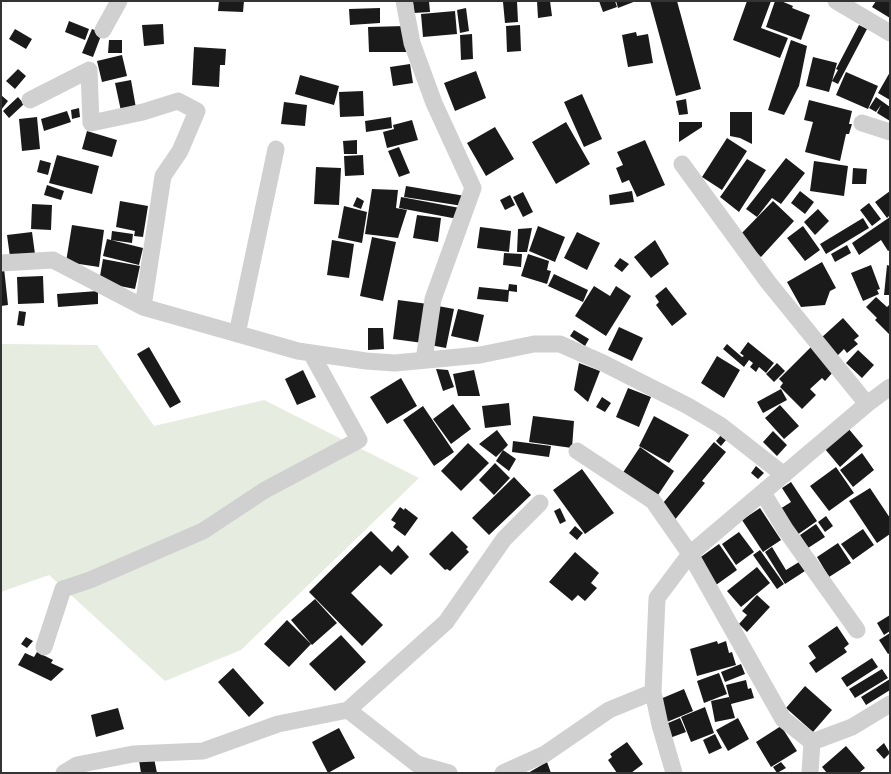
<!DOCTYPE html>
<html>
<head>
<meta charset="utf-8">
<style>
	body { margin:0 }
	#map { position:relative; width:891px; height:774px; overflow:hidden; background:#fff; font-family:"Source Sans 3",sans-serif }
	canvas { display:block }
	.frame { position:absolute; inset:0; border:2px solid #333; pointer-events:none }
</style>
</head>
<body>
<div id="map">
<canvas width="891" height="774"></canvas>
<div class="frame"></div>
</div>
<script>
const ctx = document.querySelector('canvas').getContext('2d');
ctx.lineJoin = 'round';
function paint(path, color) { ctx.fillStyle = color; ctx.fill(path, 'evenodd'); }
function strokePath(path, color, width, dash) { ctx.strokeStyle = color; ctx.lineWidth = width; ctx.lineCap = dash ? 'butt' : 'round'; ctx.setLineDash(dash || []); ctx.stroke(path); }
paint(new Path2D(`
	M1,344L97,345L154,426L264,400L419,478L241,650L165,681L49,575L1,592Z`), '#e6ecdf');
paint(new Path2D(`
	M219,1H244L243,12L218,11Z
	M413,1H429L430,12L414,13Z
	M517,1L518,22L505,23L503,2Z
	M537,1H550L552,16L538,18Z
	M599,1H615L617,7L603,12Z
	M616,1H636L618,8Z
	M650,1H677L701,89L676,96Z
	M747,1H771L761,28L788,38L780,58L733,40Z
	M775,1H781L793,6L792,8L810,15L801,40L766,27Z
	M876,1H890V18L872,7Z
	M380,8V23L350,25L349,9Z
	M466,8L469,31L460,33L457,10Z
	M455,11L457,34L423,37L421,14Z
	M69,21L89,29L85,40L65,32Z
	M163,24L164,44L144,46L142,25Z
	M520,25L521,51L507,52L506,26Z
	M859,25L867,29L838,84L832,81L838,70L836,69Z
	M406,26L407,52H369L368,27Z
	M15,29L32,39L26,49L9,39Z
	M92,29L102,33L93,57L82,53Z
	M636,32L637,36L648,34L653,63L628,67L622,35Z
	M472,34L473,59L461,60L460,35Z
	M109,40H122V53H108Z
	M791,40L807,46L799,86L784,115L768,110Z
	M194,47L226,49L225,65H220L219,87L192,85Z
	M122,55L127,76L102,82L97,61Z
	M813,57L837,63L829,92L806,86Z
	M410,64L413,83L393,86L390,67Z
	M18,69L26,76L15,89L6,81Z
	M476,71L486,98L455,111L444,83Z
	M846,72L878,86L868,109L836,95Z
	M890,72V100L878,93Z
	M300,75L339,86L334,105L295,94Z
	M131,80L136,108L121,111L115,83Z
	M363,91L364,116L340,117L339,92Z
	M582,94L602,139L584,147L564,102Z
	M1,95L8,101L1,110Z
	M18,97L24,104L9,118L3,111Z
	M876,97L890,107V121L877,113L881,105L876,112L869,108Z
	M686,99L688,114L679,115L676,101Z
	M809,100L852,111L849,124H852L849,134H846L840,161L805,152L813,122L804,120Z
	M284,102L307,105L305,126L281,124Z
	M79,108L80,117L72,119L71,110Z
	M67,111L71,122L44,131L41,119Z
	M730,112H752V144L740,138L730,136Z
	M37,117L40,149L22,151L19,119Z
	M391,117L392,128L366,132L365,121Z
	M412,120L418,140L387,148L383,132L394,129L393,125Z
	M566,122L590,164L556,184L532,142Z
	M679,122H702V127L679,142Z
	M495,127L514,159L486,176L467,143Z
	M87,131L117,140L112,157L82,149Z
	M727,138L747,151L722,190L702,177Z
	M357,140V154H344L343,141Z
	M645,140L665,185L637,197L629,180L622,183L616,168L623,165L617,152Z
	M399,147L410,173L399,177L388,151Z
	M57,155L99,166L92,194L49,183Z
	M363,155L364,175L345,176L344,156Z
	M786,158L805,173L781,204L772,198L757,217L746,209Z
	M747,159L766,170L739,212L720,197Z
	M40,160L51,163L48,175L37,172Z
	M814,161L848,166L844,196L810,191Z
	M316,167L341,168L339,205L314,204Z
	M853,168L867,169L866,184H852Z
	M47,185L64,191L61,200L44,195Z
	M406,186L465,196L463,206L404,197Z
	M372,189L398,190L396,208L407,210L398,238L365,234Z
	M632,191L634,202L610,205L609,195Z
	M800,191L814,202L805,214L791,203Z
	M890,191V215L887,218L875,202Z
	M523,192L533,212L523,217L513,197Z
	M510,195L515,205L505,210L500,200Z
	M357,197L364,201L361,209L353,206Z
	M401,197L460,208L458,219L399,208Z
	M120,201L148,206L143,237L134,236L135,231L116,227Z
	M773,201L794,221L761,257L739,236Z
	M869,203L881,219L872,226L860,210Z
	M32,204L52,205L51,230L31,229Z
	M344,206L367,212L362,243L338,238Z
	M818,209L829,221L815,235L804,222Z
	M417,215L441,218L438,242L413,238Z
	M890,217V250L888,251L881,240L859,255L852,243Z
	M863,218L869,228L826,254L820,244Z
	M72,225L104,230L99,267L66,262Z
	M538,226L565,237L555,262L529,251Z
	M803,226L820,250L805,261L787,238Z
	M480,227L511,231L509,252L477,248Z
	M532,228L527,252H517L518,229Z
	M112,231L133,234L132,243L111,240Z
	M32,232L35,254L10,257L7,235Z
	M577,232L600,243L587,270L564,258Z
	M372,237L396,242L383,301L360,296Z
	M107,239L143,248L139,265L103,256Z
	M332,240L354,244L349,278L327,275Z
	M655,240L669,264L651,278L634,257Z
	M847,245L851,253L835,262L831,254Z
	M504,253L522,254L521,267L503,265Z
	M528,254L549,261L547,270L551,271L547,284L521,276Z
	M620,258L629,264L622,272L614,266Z
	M103,259L140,266L135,289L99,282Z
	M822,262L836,288L830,291L825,305L801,307L787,282Z
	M871,265L880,289L877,290L879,294L863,301L851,273Z
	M887,265L890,266V295H884Z
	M1,268H4L8,305L1,306Z
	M554,274L588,290L583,302L548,286Z
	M43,276L44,303L18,304L17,277Z
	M509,284L517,285V292L509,291L508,302L477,299L479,287L508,290Z
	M594,286L610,296L616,286L631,296L606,336L575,316Z
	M666,287L687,314L672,326L656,305L659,302L655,296Z
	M98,291V304L58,307L57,294Z
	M876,297L887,307L890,304V335L875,320L877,318L866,307Z
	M398,300L428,304L423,343L393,339Z
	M438,306L454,309L446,348L430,345Z
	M458,309L484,315L478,342L451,336Z
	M19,311L26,312L24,326L17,325Z
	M843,318L859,336L854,340L858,344L847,353L844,349L837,356L821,338Z
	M619,327L643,338L632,361L608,350Z
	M368,328H383L384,349L368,350Z
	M574,330L589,339L585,346L570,336Z
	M748,342L774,363L766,373L759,367L756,372L750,367L753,363L749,360L744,367L723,349L727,344L742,357L744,356L740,353Z
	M149,347L181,402L170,408L137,354Z
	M811,347L834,371L825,381L822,378L810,389L816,395L802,409L780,387L783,383L779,379Z
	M858,350L874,365L862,378L846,363Z
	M717,356L740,370L724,398L701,383Z
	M579,363L600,371L588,402L574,390Z
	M777,363L785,371L774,382L766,374Z
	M436,369L448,370L454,387L443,391Z
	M303,370L316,397L297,405L285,379Z
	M474,370L480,396H458L453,374Z
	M401,378L417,406L387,424L370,397Z
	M628,388L651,397L639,427L616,417Z
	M781,389L787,400L763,413L757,402Z
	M602,397L611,403L605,412L596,407Z
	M509,403L511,425L485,428L482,406Z
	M453,404L471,429L451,444L433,419Z
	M780,405L799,426L784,439L765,418Z
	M423,406L454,452L434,466L403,420Z
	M533,416L574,421L572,448L529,442Z
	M654,416L689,435L669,463L639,446Z
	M848,428L863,446L840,467L825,449Z
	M497,430L508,445L496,457L479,444Z
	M773,431L787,445L777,456L763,442Z
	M721,435L726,440L721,446L716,441Z
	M513,441L551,446L549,457L512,452Z
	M714,442L726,452L702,481L705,483L673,522L658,509Z
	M468,443L489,463L461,491L441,471Z
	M640,447L674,471L656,498L622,474Z
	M503,450L516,459L509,471L496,461Z
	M862,453L874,470L853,487L840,470Z
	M495,463L510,478L494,495L479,480Z
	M756,466L764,473L758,479L751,473Z
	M836,467L854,493L829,511L810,486Z
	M582,469L614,513L585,534L553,490Z
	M514,477L531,495L489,535L472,518Z
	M791,482L817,521L797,535L780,509L791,502L782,488Z
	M870,488L890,518V534L877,543L849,501Z
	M400,507L404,510L405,508L418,518L405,536L393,527L396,523L391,520Z
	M560,508L566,521L560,524L554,511Z
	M760,508L781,540L763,552L742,520Z
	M826,516L833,526L825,532L818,522Z
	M816,524L825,537L808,548L800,535Z
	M575,526L583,533L577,540L569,533Z
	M863,529L874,545L853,560L841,544Z
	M371,531L392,552L398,545L409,557L391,575L380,565L351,593L383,625L362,646L309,592Z
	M452,531L468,547L466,549L469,552L450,571L447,569L445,570L429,554Z
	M739,532L754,552L736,565L722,544Z
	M838,543L851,563L829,577L817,557Z
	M719,544L737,570L716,585L698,559Z
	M772,547L786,570L799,562L805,571L785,584L765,552Z
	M760,550L784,584L777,589L753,555Z
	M575,552L599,573L591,583L597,588L585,601L578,595L572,601L549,582Z
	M757,567L770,583L741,607L727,591Z
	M757,595L770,607L747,632L739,624L747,615L742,611Z
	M315,599L337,623L312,645L291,620Z
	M890,615V631L884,635L877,623Z
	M287,620L311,644L289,667L264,644Z
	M837,626L849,644L844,648L847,652L816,673L809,663L816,658L808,646Z
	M890,633V653L888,654L879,640Z
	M341,635L366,662L335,691L309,664Z
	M26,637L33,641L27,648L21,644Z
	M717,641L718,644L726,641L729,653L732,652L736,665L697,676L690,649Z
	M37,652L53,660L51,663L64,669L51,681L18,665L25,653L34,657Z
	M872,658L878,667L847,687L841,678Z
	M741,664L745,674L725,682L721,672Z
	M233,668L264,703L249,717L218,682Z
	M882,669L888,678L855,698L849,689Z
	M719,673L727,694L704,703L697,681Z
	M890,679V690L866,705L861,697Z
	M746,680L748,689L751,688L754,698L731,704L726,685Z
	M805,686L832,710L813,732L786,708Z
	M684,689L693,711L667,722L658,700Z
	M729,697L735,718L715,722L711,701Z
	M705,707L714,733L691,742L681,717Z
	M118,708L124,729L96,737L91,715Z
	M680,718L686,732L667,739L661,726Z
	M738,718L749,739L728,751L716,730Z
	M781,726L797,751L771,767L756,742Z
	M339,728L355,758L328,773L312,742Z
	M715,734L722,748L709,754L703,740Z
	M627,742L643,764L631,773H617L608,760L612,757L610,754Z
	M884,743L890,753L884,759L876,750Z
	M846,746L865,768L859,773H827L822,767Z
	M154,758L157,773H141L139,760Z
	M547,762L551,773H528Z
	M781,762L786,768L777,773L773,767Z`), '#1a1a1a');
strokePath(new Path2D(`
	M404,1L412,43L434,103L473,188L433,299L424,360
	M836,1L890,33
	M103,30L119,1
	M30,100L89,70L91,123L143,112L178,101L197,111L180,151L163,176L143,307L298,351L366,361L395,363L480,355L534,344H560L603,363L688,406L720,425L784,475
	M862,123L890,132
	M682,164L768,282L867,404
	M1,263L53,260L143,307
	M237,334L276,149
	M577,451L653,501L690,554L783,719L812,742L810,773
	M763,493L785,529L857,630
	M44,647L63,589L90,580L203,531L265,490L359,440L311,353
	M348,710L446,622L504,539L540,503
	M812,742L852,727L890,704
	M64,773L77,765L133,754L203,751L278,724L348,710L417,764L449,773
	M503,773L545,754L609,710L653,692
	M674,773L660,725L653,692L657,598L690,554L867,404L890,387`), '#d0d0d0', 17);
</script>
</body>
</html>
